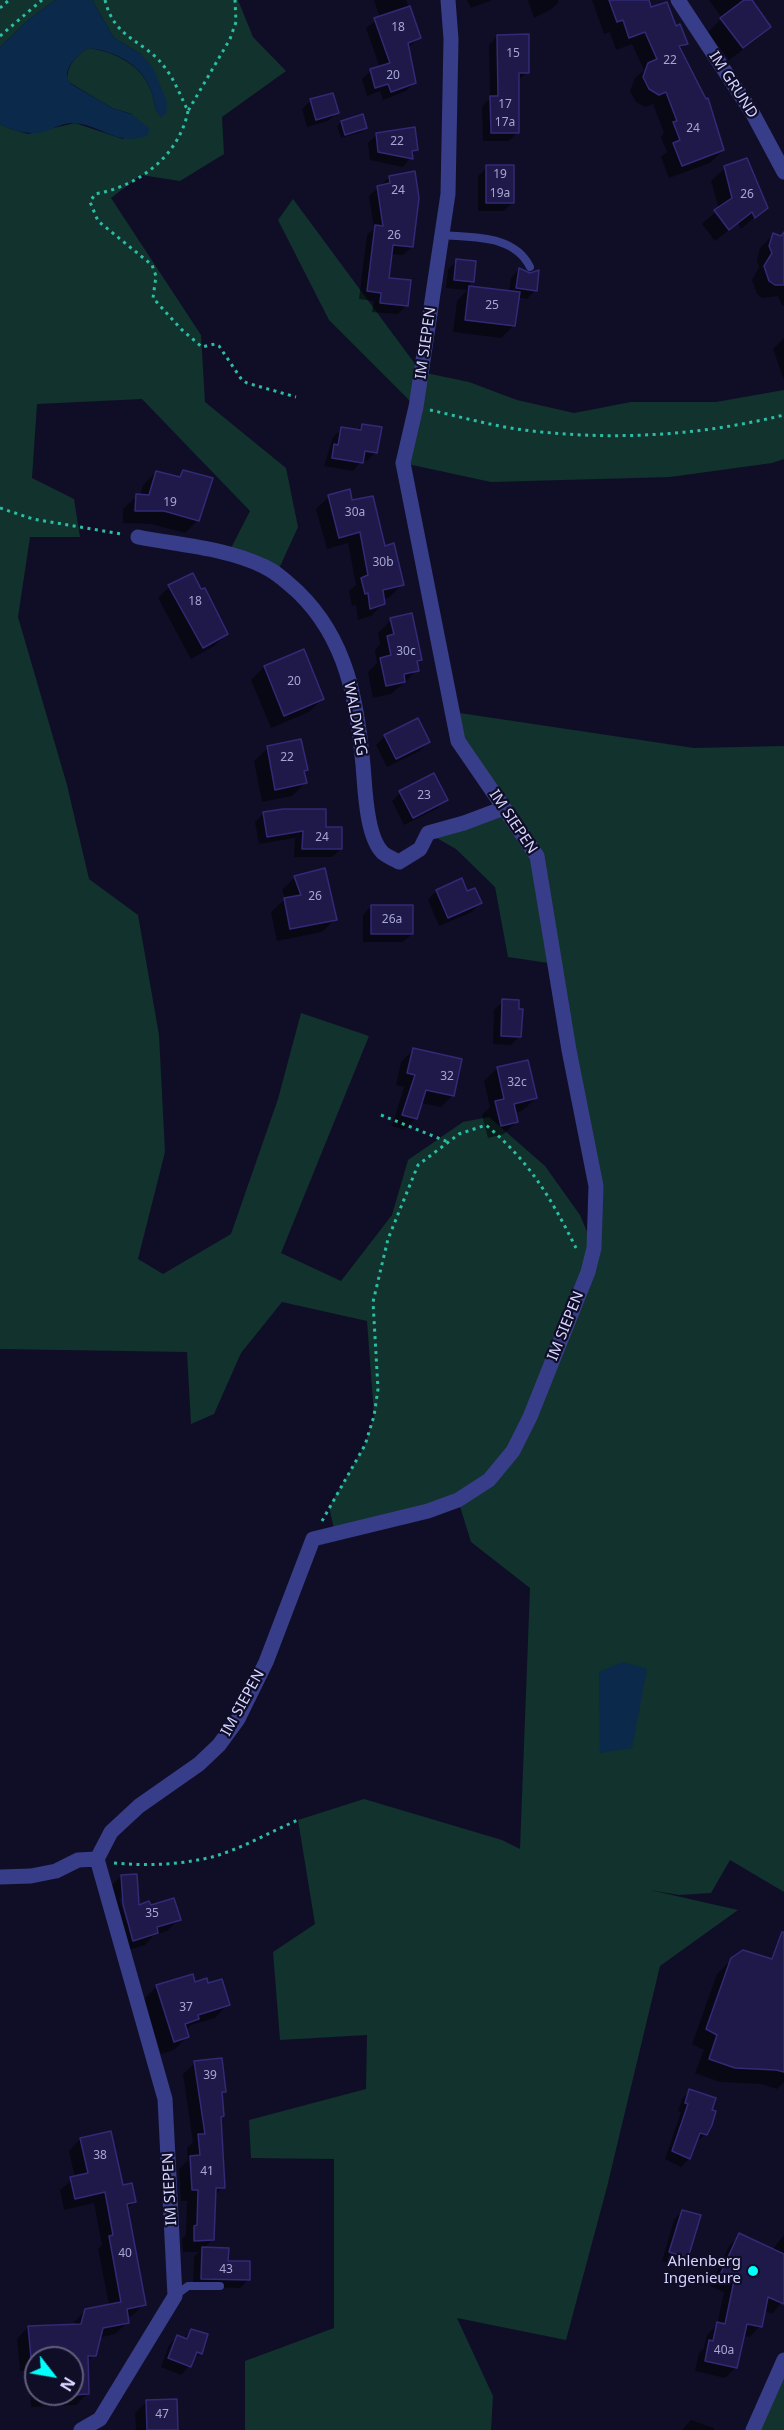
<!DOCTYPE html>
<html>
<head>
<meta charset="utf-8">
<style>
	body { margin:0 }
	#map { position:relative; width:784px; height:2430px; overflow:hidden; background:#100e27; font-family:"Noto Sans",sans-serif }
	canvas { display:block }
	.north { position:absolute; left:24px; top:2346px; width:60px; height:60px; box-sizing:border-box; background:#100e27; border:2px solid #5f5e7d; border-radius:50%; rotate:121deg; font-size:16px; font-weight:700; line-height:24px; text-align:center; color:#d5d5ff }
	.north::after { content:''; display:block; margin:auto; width:21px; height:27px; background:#01fffc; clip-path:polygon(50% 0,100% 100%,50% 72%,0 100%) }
</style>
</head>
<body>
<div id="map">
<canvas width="784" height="2430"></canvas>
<div class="north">N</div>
</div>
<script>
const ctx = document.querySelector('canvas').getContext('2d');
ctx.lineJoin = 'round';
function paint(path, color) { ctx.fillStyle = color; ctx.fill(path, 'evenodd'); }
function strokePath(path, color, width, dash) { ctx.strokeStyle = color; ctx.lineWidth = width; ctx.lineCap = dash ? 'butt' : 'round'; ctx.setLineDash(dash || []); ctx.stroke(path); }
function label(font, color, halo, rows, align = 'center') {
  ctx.font = font + ' "Noto Sans",sans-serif'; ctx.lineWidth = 4.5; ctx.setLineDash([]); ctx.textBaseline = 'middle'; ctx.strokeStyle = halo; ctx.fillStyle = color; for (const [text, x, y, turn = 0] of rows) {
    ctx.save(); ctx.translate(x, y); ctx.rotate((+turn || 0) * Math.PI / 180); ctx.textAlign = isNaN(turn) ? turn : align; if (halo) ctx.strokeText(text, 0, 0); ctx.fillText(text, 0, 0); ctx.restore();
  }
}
paint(new Path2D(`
	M0,0H55L27,21L0,47Z
	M92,0H238L253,37L286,71L222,117L224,154L180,181L141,175L111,198L201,335L205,402L286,468L298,527L277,573L228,554L250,511L142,399L37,404L32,478L74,499L80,537H30L18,617L67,785L89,879L138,915L159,1035L165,1152L138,1259L163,1274L231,1234L278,1099L301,1013L369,1036L281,1253L341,1281L392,1215L408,1160L463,1122L489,1117L545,1166L580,1215L593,1246L596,1210L555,964L508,957L495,887L456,849L428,833L500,809L458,741L453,712L694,748L784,746V1892L730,1860L711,1893L679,1895L650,1890L738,1910L660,1966L607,2187L566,2340L457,2318L493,2396L491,2430H245V2361L334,2328V2159L251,2158L249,2120L366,2089L367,2035L280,2040L273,1952L315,1924L298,1820L364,1799L502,1840L520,1849L530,1588L471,1542L458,1500L335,1533L329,1507L365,1445L374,1416L367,1321L282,1302L241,1353L214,1414L191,1424L187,1352L0,1349V124L11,129L28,134L75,123L123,139L132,114L112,108L67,81C67,65 75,57 88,48C115,52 141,64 151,91C155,102 153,108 161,117L141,54L114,38Z
	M293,199L421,372L469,382L517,400L574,413L631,402H716L784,390V459L772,463L670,477L491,482L403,463L416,407L329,320L278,220Z
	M784,2369V2430H753Z`), '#11322d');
paint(new Path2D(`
	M55,0H92L114,38L141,54L153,68L167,102L166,114L161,117C153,108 155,102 151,91C142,64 115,51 88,48C77,56 59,71 71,84L112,108L131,114L149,128L148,135C116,148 100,123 72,123C63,123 57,127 49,130C32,136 16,132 0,124V47L27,21Z
	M623,1662L647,1669L632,1748L600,1753L599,1672Z`), '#0a294b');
paint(new Path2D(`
	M374,0H406L420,38L407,48L415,82L406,91L383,100L380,91L367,96L362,79L371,71L380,68L366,28L380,18Z
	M467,0H492L471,8Z
	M528,0H558L559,2L550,10L534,18Z
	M592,0H647L650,9L675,28L686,43L679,50L723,150L710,163L669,178L661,157L667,152L661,137L664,133L653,104L645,107L636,102L630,91L635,78L644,70L632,44L616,50L610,32L604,34Z
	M709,0H750L769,27L756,40L729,60L708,32L722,18Z
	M497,36L528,72L517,81V133L509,141H483L482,106L490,99L489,45Z
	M311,100L337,113L328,121L307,127L302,109Z
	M341,122L365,128L362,132L341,138L337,126Z
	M376,135L417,149L403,167L370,160L368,143Z
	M487,167L512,203L504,211H478V176Z
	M725,168L766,207L741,229L738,223L715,241L702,224L719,209L711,181Z
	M390,177L412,247L403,255L390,254L387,279L406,306L398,314L372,312L374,301L359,299L367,235L374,228L369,196Z
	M773,235L784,239V305L782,306L778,296L762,298L757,294L752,280L759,267L757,260L760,248Z
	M456,261L473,281L467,287L509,292L511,278L519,269L535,290L527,299L517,297L514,325L501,338L453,332L457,301L467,290L446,288L448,270Z
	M784,338V380L773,349Z
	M362,425L376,452L367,461L362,460L353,471L324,466L333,437L342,429L356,431Z
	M156,472L177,478L183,472L198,520L185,533L151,524L123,523V509L137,496H140L143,485Z
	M329,497L351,502L384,548L402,584L390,597L383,599L384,603L371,616L358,620L356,605L352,606L349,591L356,585L348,543L327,549L316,509Z
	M169,587L201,591L226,634L214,646L191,659L158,598Z
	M391,620L420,660L416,664L417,670L404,683L391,694L373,698L368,672L377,663L375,650L380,644L378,633Z
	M264,667L322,699L309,712L271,728L251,680Z
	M417,720L428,742L420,751L387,767L376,745L385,736Z
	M268,748L306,769L303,773L305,783L292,796L262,802L254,761Z
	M400,793L446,799L438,808L404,825L392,801Z
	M264,813L325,828L341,849L332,857H294L295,838L259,844L255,822Z
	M295,877L335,919L322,932L277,941L271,912L285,899L282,890Z
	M461,880L466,893L480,903L472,912L439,926L428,900L436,891Z
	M371,906L412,934L403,942H363V915Z
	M503,1001L520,1036L511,1045L493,1044L494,1010Z
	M413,1050L453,1095L441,1107L421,1103L416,1118L404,1130L392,1126L404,1087L396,1085L401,1062Z
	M497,1068L536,1098L522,1111L515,1113L517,1121L504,1134L488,1138L482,1115L490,1107L484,1081Z
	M121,1876L138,1906L150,1907L179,1919L167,1931L154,1935L145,1945L121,1952L109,1888ZM122,1897L127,1916V1923L119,1898Z
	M775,1954L784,1957V2082L777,2089L761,2084L720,2082L695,2073L704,2050L692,2044L717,1974L732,1959L769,1960Z
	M194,1983L207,1985L228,2004L215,2018L191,2025L185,2031L187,2037L174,2050L161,2054L144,1999L157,1986Z
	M195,2063L224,2091L220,2095L223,2116L219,2119L223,2187L214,2196L212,2240L203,2249L227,2262L249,2279L240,2288L193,2287L194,2257L199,2252H183L182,2239L186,2235L187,2201H181L179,2169L188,2160L187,2148L193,2142L183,2074Z
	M690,2091L714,2112L705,2135L695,2142L689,2159L681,2167L665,2159L681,2112L678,2111L682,2099Z
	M80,2139L134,2202L126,2210L144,2304L132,2316L126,2317L127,2323L115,2334L99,2338L94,2355L86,2363L87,2394L76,2405L31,2407L29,2371H20L17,2339L28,2327L72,2325L85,2310L109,2305L98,2249L102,2245L94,2203L64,2210L60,2190L75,2178L69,2151ZM36,2358H72V2394H36Z
	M682,2211L687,2257L678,2266L662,2261L674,2220Z
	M740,2235L772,2250L784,2235V2300L772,2314L764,2310L760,2326L750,2337L743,2336L736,2367L725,2378L695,2371L699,2353L704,2348L707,2335L717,2325L724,2292L710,2286L729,2246Z
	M191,2331L200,2353L189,2366L181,2375L161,2367L169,2345L177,2337L183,2339Z
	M147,2401L177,2430H136L135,2413Z
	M691,2420L714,2428V2430H682Z`), '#0007');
const building = new Path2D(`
	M609,0H649L651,7L667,2L676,26L680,24L688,44L679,46L706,99L708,98L724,150L682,166L673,143L680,140L673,122L677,121L666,92L659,95L649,89L643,77L648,63L657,59L645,32L629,38L623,20L617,22Z
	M744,0H752L771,27L743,48L720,18Z
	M410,6L421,38L408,43L416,83L391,92L388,84L375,88L370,69L390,63L374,18Z
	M529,34V73H519V133H491L490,96H498L497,35Z
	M333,93L339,113L316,120L310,99Z
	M363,114L367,128L345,135L341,121Z
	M415,127L418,150L412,151L413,159L378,152L376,133Z
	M747,158L768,208L755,218L752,212L729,230L714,210L732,198L724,166Z
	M486,165H514V203H486Z
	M415,171L419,198L413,247L393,245L389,278L411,280L408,306L380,303L381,293L367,291L375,225L383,226L377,186L390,183L389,176Z
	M784,232V285H775L769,281L764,266L772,253L769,246L773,233L781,236Z
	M456,259L476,261L474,282L454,280Z
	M519,268L530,273L539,270L537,291L516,288Z
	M469,286L520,292L515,326L465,320Z
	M362,424L382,427L377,453L365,451L363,463L332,458L334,444L338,445L341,427L361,430Z
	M183,470L213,478L199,521L164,511H135L136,494L149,495L156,471L180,477Z
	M350,489L352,500L373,496L385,546L394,543L404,585L383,590L385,604L370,609L368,593L365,594L361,578L368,575L360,532L339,538L328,495Z
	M193,573L201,589L205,588L228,634L203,648L168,585Z
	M412,613L422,660L417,661L419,671L404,674L405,682L386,686L380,658L391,655L387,636L394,634L390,618Z
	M304,649L324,699L284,716L264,666Z
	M418,718L430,742L396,759L384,735Z
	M301,739L308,770L304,771L307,783L275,790L267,746Z
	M434,773L448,800L413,818L399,791Z
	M283,809H326V827H342V849H302L303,831L267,837L263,812Z
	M325,868L337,920L290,929L284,898L301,895L294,876Z
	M462,878L467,891L475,888L482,903L448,918L436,890Z
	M371,905H413V934H371Z
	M502,999L519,1000V1009H523L521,1037L501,1036Z
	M413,1048L462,1059L454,1096L426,1090L417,1119L402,1115L415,1075L407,1073Z
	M528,1060L537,1098L514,1104L518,1122L501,1126L495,1101L504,1099L497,1067Z
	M137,1874L139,1905L149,1901L151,1905L174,1898L181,1920L157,1927L158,1933L133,1941L123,1904L121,1875Z
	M782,1932H784V2072L776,2070L735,2068L709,2059L717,2035L706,2029L731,1958L743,1950L772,1959Z
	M193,1974L195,1982L207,1978L208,1983L222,1979L230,2005L198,2015L199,2019L185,2024L189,2037L174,2042L156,1985Z
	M222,2058L226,2092H222L224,2116L221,2117L225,2188H216L214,2240L194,2241V2226L197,2225L198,2190H192L190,2156L200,2155L198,2134H205L194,2061Z
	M689,2089L716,2098L712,2110L716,2111L712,2125L707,2135L700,2133L690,2159L672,2151L688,2104L685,2103Z
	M111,2131L123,2185L132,2183L136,2202L127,2204L146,2305L127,2309L129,2323L103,2328L96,2356H88L89,2394L72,2395V2358H31L28,2326L81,2324L85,2309L121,2302L109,2236L113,2235L105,2192L75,2199L70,2177L88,2173L80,2138Z
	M682,2210L701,2215L688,2258L669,2252Z
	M739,2233L784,2254V2304L768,2297L762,2327L747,2324L737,2368L705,2361L709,2340L713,2341L717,2322L725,2324L734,2281L720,2275Z
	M202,2247L229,2248L228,2261H250V2280L201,2279Z
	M191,2329L208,2334L202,2354L197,2352L191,2367L168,2358L177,2335L187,2339Z
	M177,2399L178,2430H147L146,2400Z`);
paint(building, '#1e1949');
strokePath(building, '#312a76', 1.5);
strokePath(new Path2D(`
	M105,0C115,41 145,39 166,69C175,81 181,97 188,111L230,39L236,22L235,0
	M0,8L9,0
	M0,36L42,0
	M188,111C179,156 139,186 95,194L90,202L98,221L152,265L156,276L153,298L181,329L202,347L215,344L219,346L242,380L247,383L296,397
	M430,410C461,417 493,426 524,430C611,441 699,436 784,415
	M0,508L33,519L122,534
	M381,1115L448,1142
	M322,1521L365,1445L374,1416L378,1389L373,1302L388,1239L418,1165L459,1134L486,1125C530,1162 551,1198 576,1248
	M114,1863C147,1866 179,1865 212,1857C241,1849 270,1832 298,1820`), '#2abea4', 3, [3, 4.5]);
strokePath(new Path2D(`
	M441,235C472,238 514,234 530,267
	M176,2295L188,2286H220`), '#373d88', 8);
strokePath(new Path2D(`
	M678,0L753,114L784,172
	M138,537C179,545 226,548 263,566C277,572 288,583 299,593C347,640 357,701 363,765C365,787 366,837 383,853C388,857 394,859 399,862L420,849L428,833L464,823L504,808
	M0,1877L31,1876L56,1871L78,1860L97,1859
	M81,2430L100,2419L175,2296L165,2099L97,1859L111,1832L139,1806L199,1764L219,1745L238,1719L266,1662L313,1539L428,1511L458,1500L489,1480L513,1451L530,1417L588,1272L594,1248L596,1186L569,1050L537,856L458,741L403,463L416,407L448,194L451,39L448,0
	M753,2430L784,2360`), '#373d88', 15);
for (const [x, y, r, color] of [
	[753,2271,6,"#01fffc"]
]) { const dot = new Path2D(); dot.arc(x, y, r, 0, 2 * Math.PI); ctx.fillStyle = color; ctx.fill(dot); strokePath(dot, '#100e27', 2); }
label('12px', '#a7a6d2', null, [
	["18",398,28],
	["15",513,54],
	["22",670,61],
	["20",393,76],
	["17",505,105],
	["17a",505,123],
	["24",693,129],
	["22",397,142],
	["19",500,175],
	["24",398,191],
	["19a",500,194],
	["26",747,195],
	["26",394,236],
	["25",492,306],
	["19",170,503],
	["30a",355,513],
	["30b",383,563],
	["18",195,602],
	["30c",406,652],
	["20",294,682],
	["22",287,758],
	["23",424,796],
	["24",322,838],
	["26",315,897],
	["26a",392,920],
	["32",447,1077],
	["32c",517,1083],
	["35",152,1914],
	["37",186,2008],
	["39",210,2076],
	["38",100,2156],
	["41",207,2172],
	["40",125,2254],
	["43",226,2270],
	["40a",724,2351],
	["47",162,2415]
]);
label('15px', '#d5d5ff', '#100e27', [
	["IM GRUND",733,85,57],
	["IM SIEPEN",426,343,-82],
	["WALDWEG",355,719,80],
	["IM SIEPEN",513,822,56],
	["IM SIEPEN",566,1326,-68],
	["IM SIEPEN",243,1703,-61],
	["IM SIEPEN",170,2189,-93]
]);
label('15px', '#d5d5ff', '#100e27', [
	["Ahlenberg",741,2262],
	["Ingenieure",741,2279]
], 'right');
</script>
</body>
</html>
